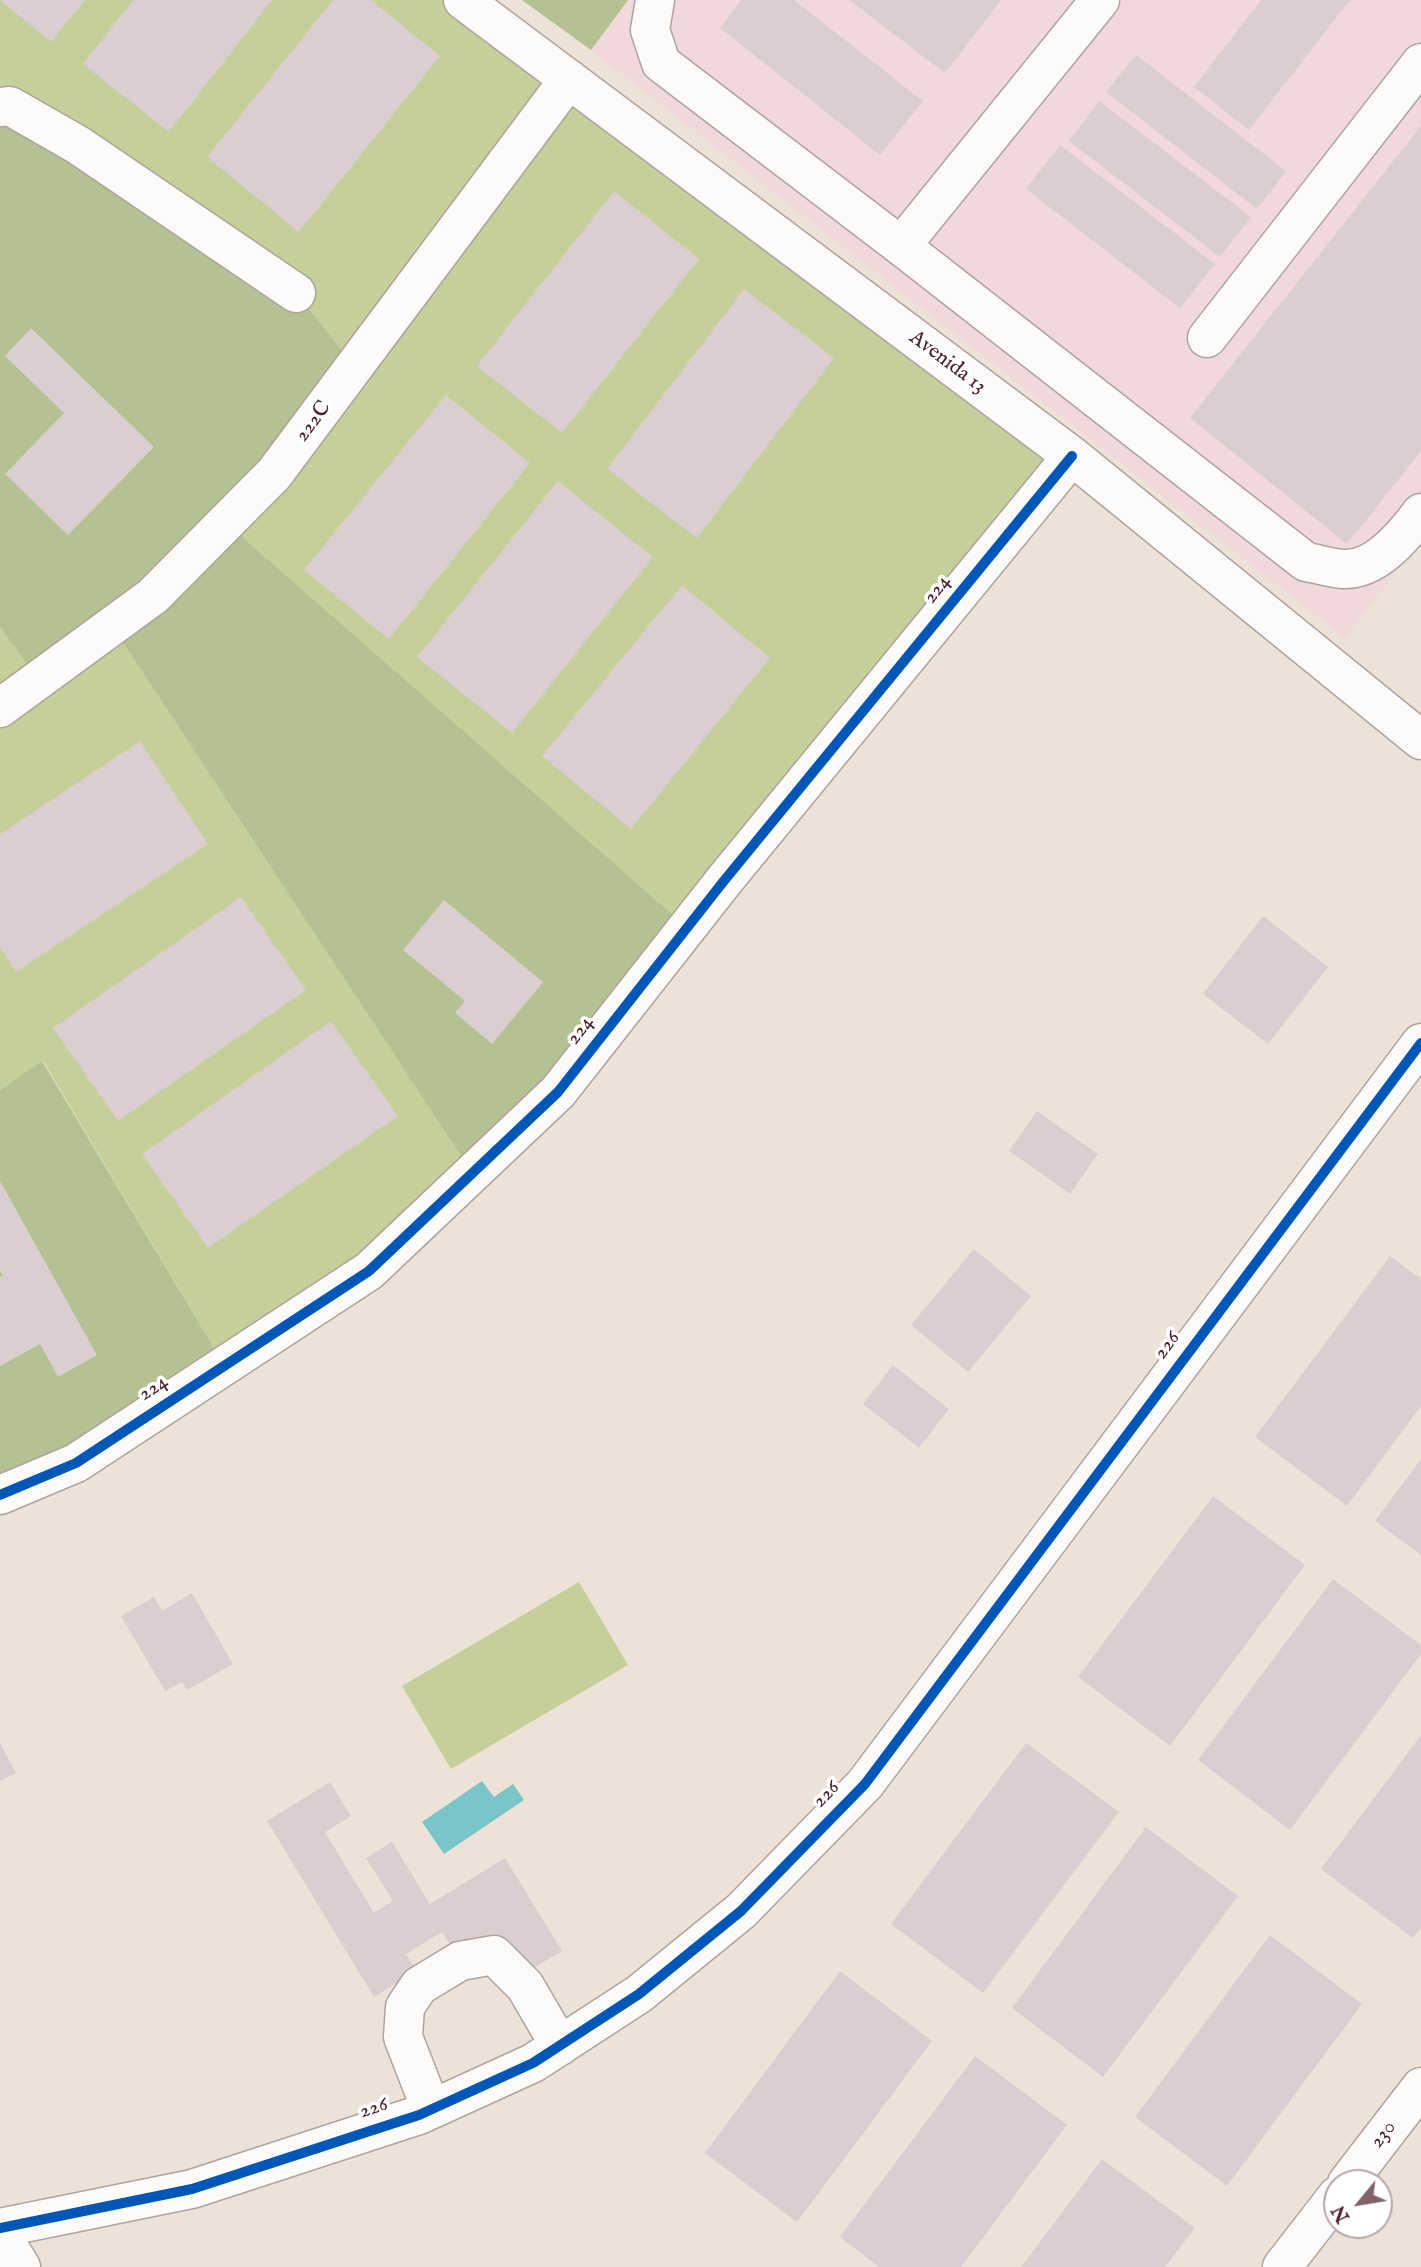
<!DOCTYPE html>
<html>
<head>
<meta charset="utf-8">
<style>
	body { margin:0 }
	#map { position:relative; width:1421px; height:2267px; overflow:hidden; background:#ede2d7; font-family:"IM FELL English",serif }
	canvas { display:block }
	.north { position:absolute; left:1323px; top:2169px; width:70px; height:70px; box-sizing:border-box; background:#fff; border:2px solid #b7a5aa; border-radius:50%; rotate:240deg; font-size:19px; font-weight:700; line-height:28px; text-align:center; color:#4a1f2b }
	.north::after { content:''; display:block; margin:auto; width:24px; height:32px; background:#836367; clip-path:polygon(50% 0,100% 100%,50% 72%,0 100%) }
</style>
</head>
<body>
<div id="map">
<canvas width="1421" height="2267"></canvas>
<div class="north">N</div>
</div>
<script>
const ctx = document.querySelector('canvas').getContext('2d');
ctx.lineJoin = 'round';
function paint(path, color) { ctx.fillStyle = color; ctx.fill(path, 'evenodd'); }
function strokePath(path, color, width, dash) { ctx.strokeStyle = color; ctx.lineWidth = width; ctx.lineCap = dash ? 'butt' : 'round'; ctx.setLineDash(dash || []); ctx.stroke(path); }
function label(font, color, halo, rows, align = 'center') {
  ctx.font = font + ' "IM FELL English",serif'; ctx.lineWidth = 7; ctx.setLineDash([]); ctx.textBaseline = 'middle'; ctx.strokeStyle = halo; ctx.fillStyle = color; for (const [text, x, y, turn = 0] of rows) {
    ctx.save(); ctx.translate(x, y); ctx.rotate((+turn || 0) * Math.PI / 180); ctx.textAlign = isNaN(turn) ? turn : align; if (halo) ctx.strokeText(text, 0, 0); ctx.fillText(text, 0, 0); ctx.restore();
  }
}
paint(new Path2D(`
	M628,0H1421V539L1345,638L591,50Z`), '#f0d8db');
paint(new Path2D(`
	M0,0H463L1072,456L688,928L225,523L0,107Z
	M112,626L472,1173L225,1366L43,1061L0,1090V627L39,679Z
	M579,1582L628,1665L451,1769L402,1686Z`), '#c5cf99');
paint(new Path2D(`
	M522,0H628L591,50Z
	M0,107L296,293L355,367L226,523L688,928L472,1173L112,626L39,680L0,627Z
	M42,1061L225,1366L0,1495V1090Z`), '#b3c193');
paint(new Path2D(`
	M482,1781L494,1797L513,1784L524,1800L444,1854L422,1822Z`), '#7ac5c7');
paint(new Path2D(`
	M0,0H85L51,42Z
	M133,0H272L169,132L83,64Z
	M333,0H371L440,56L299,232L207,157Z
	M741,0H794L923,101L880,155L720,28Z
	M849,0H1001L945,73Z
	M1261,0H1350L1249,130L1194,87Z
	M1136,55L1286,171L1257,209L1106,92Z
	M1099,101L1251,217L1220,257L1069,141Z
	M1421,126V451L1347,544L1190,418Z
	M1060,145L1215,264L1180,308L1026,189Z
	M614,191L699,259L562,433L477,366Z
	M744,289L834,358L697,538L607,469Z
	M31,328L154,447L68,535L5,474L64,413L5,356Z
	M446,395L530,463L389,639L304,570Z
	M558,481L653,557L512,733L417,657Z
	M682,585L770,658L631,829L542,756Z
	M140,741L208,844L16,972L0,947V834Z
	M241,897L306,990L118,1121L53,1028Z
	M444,900L543,982L492,1044L455,1013L465,1001L403,950Z
	M1263,916L1328,967L1268,1044L1203,994Z
	M331,1021L398,1116L208,1248L142,1154Z
	M1037,1111L1098,1154L1070,1194L1009,1151Z
	M0,1181L97,1355L58,1377L40,1344L0,1366V1277L3,1276L0,1271Z
	M974,1249L1031,1296L968,1372L911,1325Z
	M1390,1256L1421,1279V1406L1347,1506L1255,1437Z
	M893,1365L949,1409L919,1448L863,1404Z
	M1421,1459V1555L1375,1521Z
	M1213,1496L1305,1565L1170,1746L1078,1677Z
	M1333,1579L1421,1645V1654L1290,1830L1198,1760Z
	M192,1593L233,1664L187,1690L182,1682L165,1691L121,1616L154,1597L162,1611Z
	M1421,1735V1928L1413,1938L1321,1869Z
	M0,1743L16,1773L0,1781Z
	M1026,1743L1119,1812L983,1993L891,1924Z
	M330,1782L351,1816L325,1832L374,1913L393,1901L366,1858L392,1842L430,1904L505,1858L562,1951L520,1976L494,1934L457,1956L442,1932L406,1954L417,1971L374,1997L267,1821Z
	M1146,1827L1238,1896L1103,2077L1012,2008Z
	M1270,1935L1362,2004L1227,2186L1135,2117Z
	M840,1971L932,2041L797,2222L705,2153Z
	M975,2056L1067,2125L961,2267H879L840,2237Z
	M1102,2159L1195,2228L1165,2267H1021Z`), '#dbced0');
const minor = new Path2D(`
	M463,0L1072,456L1421,740
	M655,0L650,30L661,63L901,246L1306,562C1318,564 1331,568 1343,569C1375,571 1404,536 1421,513
	M0,107L10,106L78,145L296,293
	M901,246L1100,0
	M1207,338L1421,63
	M0,708L153,596L274,474L569,79
	M0,1495L76,1463L369,1271L558,1092L723,882L1072,456
	M431,2109L403,2037L405,2007L419,1986L460,1961L494,1955L525,1986L560,2046
	M1347,2183L1421,2087
	M0,2228L192,2189L419,2115L533,2063L639,1994L741,1911L865,1784L1421,1043
	M0,2233L21,2267
	M1282,2267L1337,2196`);
strokePath(minor, '#afa39e', 41);
strokePath(minor, '#fcfbf9', 38);
strokePath(new Path2D(`
	M0,1495L76,1463L369,1271L558,1092L723,882L1072,456
	M0,2228L192,2189L419,2115L533,2063L639,1994L741,1911L865,1784L1421,1043`), '#0057b8', 10);
label('21px', '#4a1f2b', '#fff', [
	["Avenida 13",947,363,37],
	["222C",314,422,-53],
	["224",938,590,-51],
	["224",581,1031,-52],
	["226",1168,1346,-53],
	["224",154,1389,-33],
	["226",827,1795,-45],
	["226",374,2109,-18],
	["230",1384,2135,-52]
]);
</script>
</body>
</html>
